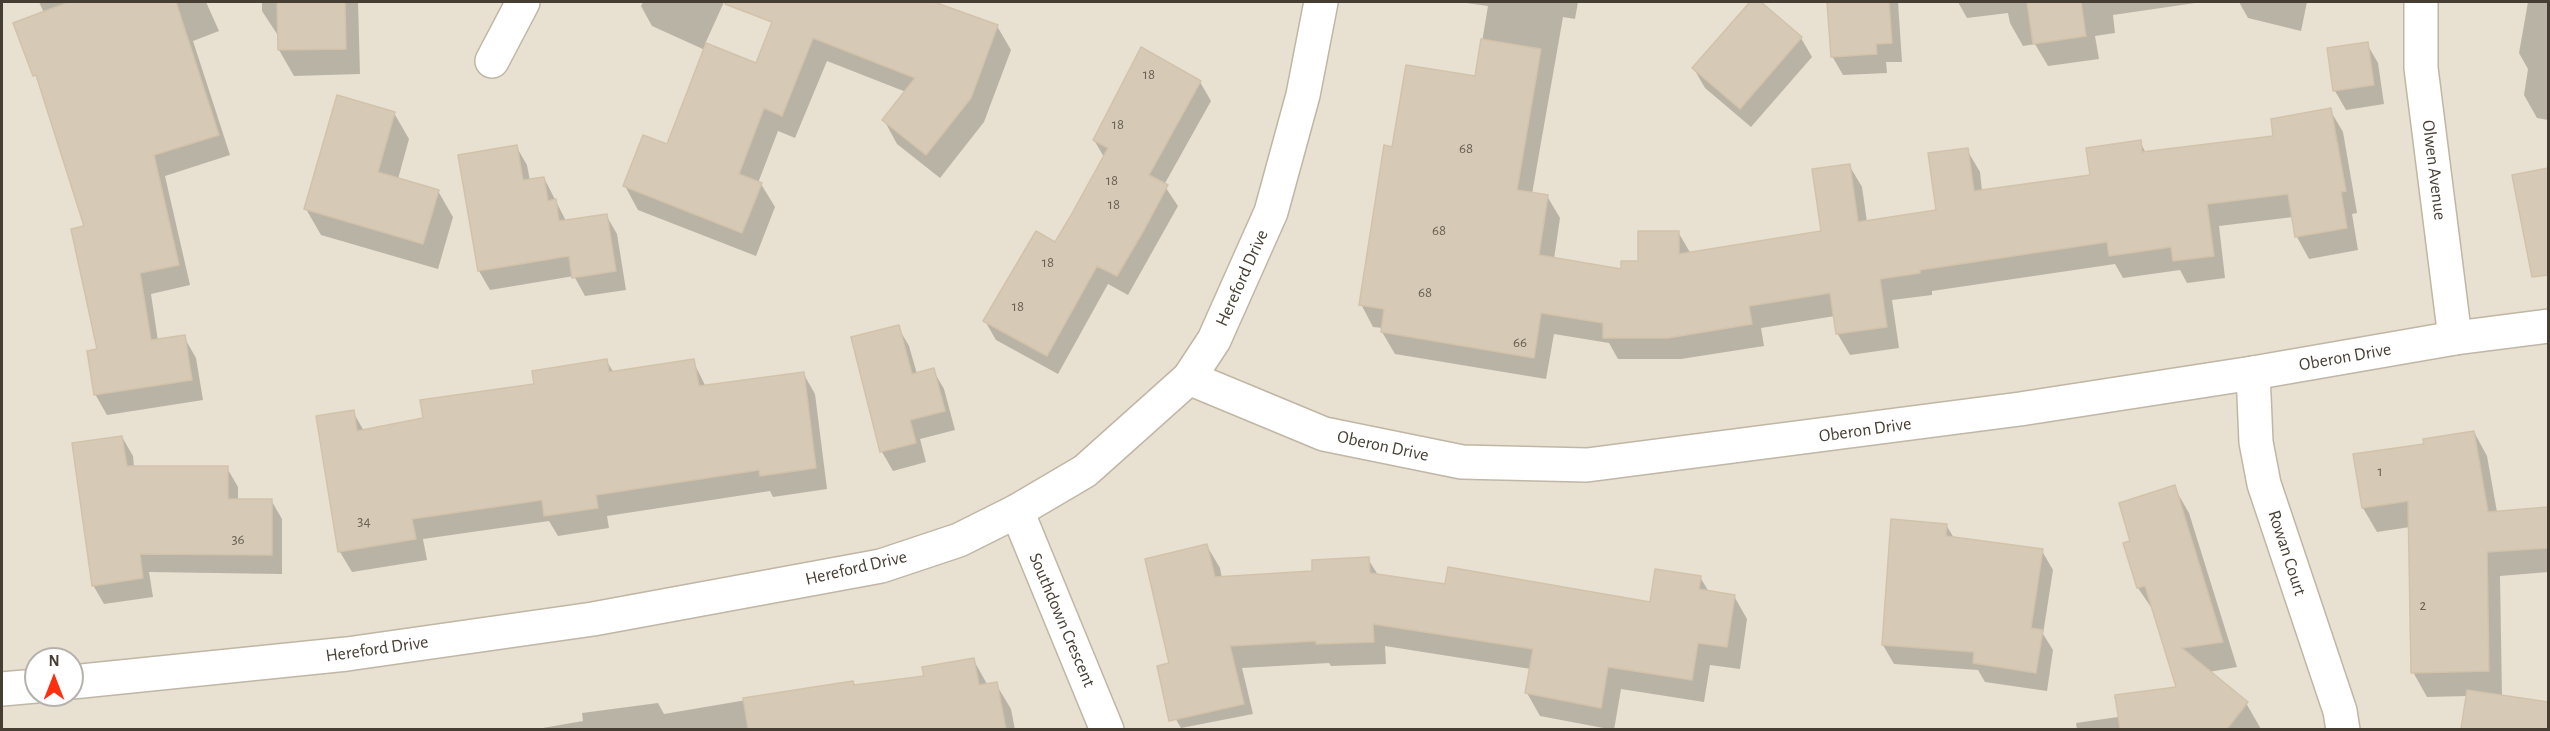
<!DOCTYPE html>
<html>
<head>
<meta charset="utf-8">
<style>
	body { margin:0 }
	#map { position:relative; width:2550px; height:731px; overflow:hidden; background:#f4eee3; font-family:"Alegreya Sans",sans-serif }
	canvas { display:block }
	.frame { position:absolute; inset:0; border:3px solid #463e33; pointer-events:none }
	.north { position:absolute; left:24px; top:647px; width:60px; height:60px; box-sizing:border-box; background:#fff; border:2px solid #b5b2ad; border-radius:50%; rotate:0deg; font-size:16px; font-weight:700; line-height:24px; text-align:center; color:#463e33 }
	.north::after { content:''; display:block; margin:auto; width:21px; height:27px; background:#ff2e0f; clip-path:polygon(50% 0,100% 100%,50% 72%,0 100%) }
</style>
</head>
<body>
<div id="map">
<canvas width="2550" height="731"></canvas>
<div class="frame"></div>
<div class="north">N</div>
</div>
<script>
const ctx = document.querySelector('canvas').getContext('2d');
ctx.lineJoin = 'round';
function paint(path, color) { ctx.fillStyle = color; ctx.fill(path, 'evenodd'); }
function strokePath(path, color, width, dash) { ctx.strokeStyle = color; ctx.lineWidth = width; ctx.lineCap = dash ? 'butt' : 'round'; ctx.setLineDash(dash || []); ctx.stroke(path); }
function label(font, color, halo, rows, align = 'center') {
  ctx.font = font + ' "Alegreya Sans",sans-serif'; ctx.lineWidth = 4.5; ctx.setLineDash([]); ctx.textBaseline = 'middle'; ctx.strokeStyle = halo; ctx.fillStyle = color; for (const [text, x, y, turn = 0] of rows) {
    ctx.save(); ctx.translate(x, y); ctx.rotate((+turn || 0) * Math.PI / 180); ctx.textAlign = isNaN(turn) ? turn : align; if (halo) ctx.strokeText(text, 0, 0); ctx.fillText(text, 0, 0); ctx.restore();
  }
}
paint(new Path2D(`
	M2,2H2548V729H2ZM36,659H72V695H36Z`), '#e8e0d0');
paint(new Path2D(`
	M39,2H206L219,31L193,41L230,155L165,176L190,285L151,294L158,341L184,337L196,358L203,400L107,415L95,394L99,350L86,227L41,85L35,75L44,13Z
	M262,2H358L360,74L294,76L279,50V37L262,11Z
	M643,2H724L705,44L757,65L782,2H929L997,26L1011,50L984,122L940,178L897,144L884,120L906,92L827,61L795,138L778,131L758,183L761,184L775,207L756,256L638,210L625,186L668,146L705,50L652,26L641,6Z
	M1459,2H1578L1575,19L1563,17L1532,194L1547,196L1560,218L1554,259L1622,271L1639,263L1678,232L1691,254L1823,232L1849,165L1862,187L1867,222L1938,211L1967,150L1980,172L1982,191L2092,176L2140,142L2146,153L2275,137L2330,110L2343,132L2357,213L2352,214L2358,250L2309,259L2297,237L2293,217L2219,226L2225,278L2187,283L2180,270L2123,278L2115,264L1932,291V295L1892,300L1899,348L1850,355L1837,333L1835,316L1761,328L1764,346L1681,359H1618L1609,343L1554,334L1546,379L1395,354L1382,332L1383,328L1373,327L1361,304L1393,149L1476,78L1488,6Z
	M1828,2H1898L1902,62H1886L1887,73L1843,75L1832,56Z
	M1958,2H2202L2113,15L2115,33L2095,36L2099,59L2048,66L2035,44L2023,46L2010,23L2008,13L1967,18Z
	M2239,2H2307L2301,31L2248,18Z
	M2528,2H2548V120L2537,118L2524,95L2528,69L2519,53Z
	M1801,38L1812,57L1751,127L1705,88L1694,69Z
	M2367,44L2378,63L2384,104L2346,110L2335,91L2329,49Z
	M1200,82L1211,101L1164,185L1178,206L1128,295L1108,284L1058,374L996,340L985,321L1056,244L1104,157L1094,140Z
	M394,113L409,139L398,179L438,191L453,217L438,269L321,235L306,209Z
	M516,146L527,165L530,181L544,178L566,221L606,215L617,234L626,290L585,296L574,276L490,290L479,271L460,156Z
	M2548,169V252L2536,254L2513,176Z
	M898,327L909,346L917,374L933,370L944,389L955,430L920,439L926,462L893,471L882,452L853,338Z
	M606,360L614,373L693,361L706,387L803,373L815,394L827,489L773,497L770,491L607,516L609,528L558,536L549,521L423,539L427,560L352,572L340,552L353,412L364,431L424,420L536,385Z
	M2474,432L2487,456L2497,512L2548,509V572L2500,576L2502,697L2537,702L2548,723V730H2462L2468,696L2427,697L2413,672L2410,527L2377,532L2363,508L2355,455L2426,445Z
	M122,437L133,456L134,468H227L238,487V500H271L282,519V574L149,572L153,597L104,604L93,585Z
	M2174,487L2189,513L2237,667L2209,672L2246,703L2261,729L2077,730L2076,723L2125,716L2114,697L2178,688L2155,613L2138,588L2125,544L2132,542Z
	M1946,525L1954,538L2042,551L2053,570L2043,634L2053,650L2047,691L1985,682L1978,670L1894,664L1883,645Z
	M1207,546L1220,568L1222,578L1314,572L1368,559L1378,575L1446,586L1651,604L1700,577L1709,592L1734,596L1747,619L1740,669L1710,665L1704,702L1621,689L1614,730L1540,716L1527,693L1531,669L1385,646L1386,664L1331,666L1329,663L1242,668L1253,714L1181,728L1168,706L1171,665Z
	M973,659L987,684H996L1011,709L1015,730H531L583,721L582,713L658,703L664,714L852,682L855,687L925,677Z`), '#0003');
const building = new Path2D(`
	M69,2H176L219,135L154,155L179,265L140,273L151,340L185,335L192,380L94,395L87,351L97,349L71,229L84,226L36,75L33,76L13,23Z
	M277,2H345L346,49L278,50Z
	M726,2H934L998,25L971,98L926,155L882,120L915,78L813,38L782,116L764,108L739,174L762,183L742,233L623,186L643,135L667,144L706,43L756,63L772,22L725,4Z
	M1750,2H1761L1802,37L1740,109L1692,68Z
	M1827,2H1889L1892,43L1876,44L1877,54L1831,57Z
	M2027,2H2081L2086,36L2033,44Z
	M1481,39L1541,49L1517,190L1548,195L1539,255L1621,269V261H1638V231H1679V254L1821,231L1812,169L1850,164L1858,222L1936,210L1928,153L1968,148L1974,191L2090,175L2086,148L2141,140L2142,152L2273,136L2271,119L2331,108L2346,191L2341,192L2347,228L2295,237L2288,194L2207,204L2214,256L2173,261L2171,247L2109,256L2107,242L1920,270V273L1880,279L1887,327L1836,334L1830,293L1749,306L1752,324L1668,338H1603V323L1541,313L1534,358L1381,332L1384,309L1359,305L1384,145L1392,147L1406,65L1475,76Z
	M2368,42L2374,85L2333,91L2327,48Z
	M1141,47L1201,81L1149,175L1168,185L1144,230L1117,276L1097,266L1047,356L983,321L1036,231L1055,242L1070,217L1108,148L1093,140Z
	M337,95L395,112L378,172L439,190L423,244L304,209Z
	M517,145L523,180L544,177L548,201L556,199L559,221L607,214L616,271L572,278L569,256L478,271L458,155Z
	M2548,168V275L2532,277L2512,175Z
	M899,325L912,374L934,368L945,411L910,420L916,443L880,452L851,337Z
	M607,359L609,372L694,359L699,386L804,372L816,468L760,476L759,470L596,495L598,508L544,516L542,500L412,519L416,539L338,552L316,416L354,410L357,431L423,418L420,400L534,384L532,371Z
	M2474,431L2488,512L2548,507V548L2487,552L2489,671L2411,673L2408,501L2362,508L2353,454L2424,444L2423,439Z
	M122,436L127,466H228V499H272V555L140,554L143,578L92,586L72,443Z
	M2175,485L2223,642L2182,648L2248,702L2227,729H2120L2115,695L2176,687L2145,586L2137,588L2123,543L2130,541L2119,503Z
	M1891,519L1947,524L1946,536L2043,549L2031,628L2043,630L2036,673L1973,663L1974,652L1882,645Z
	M1207,544L1215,577L1312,571V560L1369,557L1370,573L1445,584L1448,567L1650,602L1655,569L1701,576L1699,589L1735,595L1727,647L1698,643L1692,680L1608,667L1601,708L1525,693L1533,649L1373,624L1374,642L1316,644V641L1230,646L1244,704L1169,721L1157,666L1169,663L1145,559Z
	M974,658L979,685L997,682L1006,729H748L743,698L853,681L854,685L924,676L922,667Z
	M2467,690L2548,702V729H2461Z`);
paint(building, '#d6cab7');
strokePath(building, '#d2c2aa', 1.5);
const minor = new Path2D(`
	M2421,2V68L2455,338
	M492,61L523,2
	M2253,373L2256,442L2264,484L2340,711L2343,730
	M1189,378L1214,340L1271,212L1303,95L1321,2
	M1017,511L1107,730`);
const tertiary = new Path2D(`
	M72,682L347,654L593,619L881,566L959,540L1017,511L1085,471L1189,378L1324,434L1462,462L1587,465L2020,409L2253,373L2455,338L2548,326
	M2,689L36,686`);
strokePath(minor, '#c0b6a5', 36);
strokePath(tertiary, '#c0b6a5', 36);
strokePath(minor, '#fff', 33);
strokePath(tertiary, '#fff', 33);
label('15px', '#6a6154', null, [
	["18",1149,74],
	["18",1118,124],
	["68",1466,148],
	["18",1112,180],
	["18",1114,204],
	["68",1439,230],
	["18",1048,262],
	["68",1425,292],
	["18",1018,306],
	["66",1520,342],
	["1",2380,471],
	["34",364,521],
	["36",238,539],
	["2",2423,605]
]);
label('18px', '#463e33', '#fff', [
	["Olwen Avenue",2434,170,83],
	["Hereford Drive",1242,278,-66],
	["Oberon Drive",2345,357,-10],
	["Oberon Drive",1865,430,-8],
	["Oberon Drive",1383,446,12],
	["Rowan Court",2287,553,72],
	["Hereford Drive",856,568,-13],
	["Southdown Crescent",1062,620,67],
	["Hereford Drive",377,649,-8]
]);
</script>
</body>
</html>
